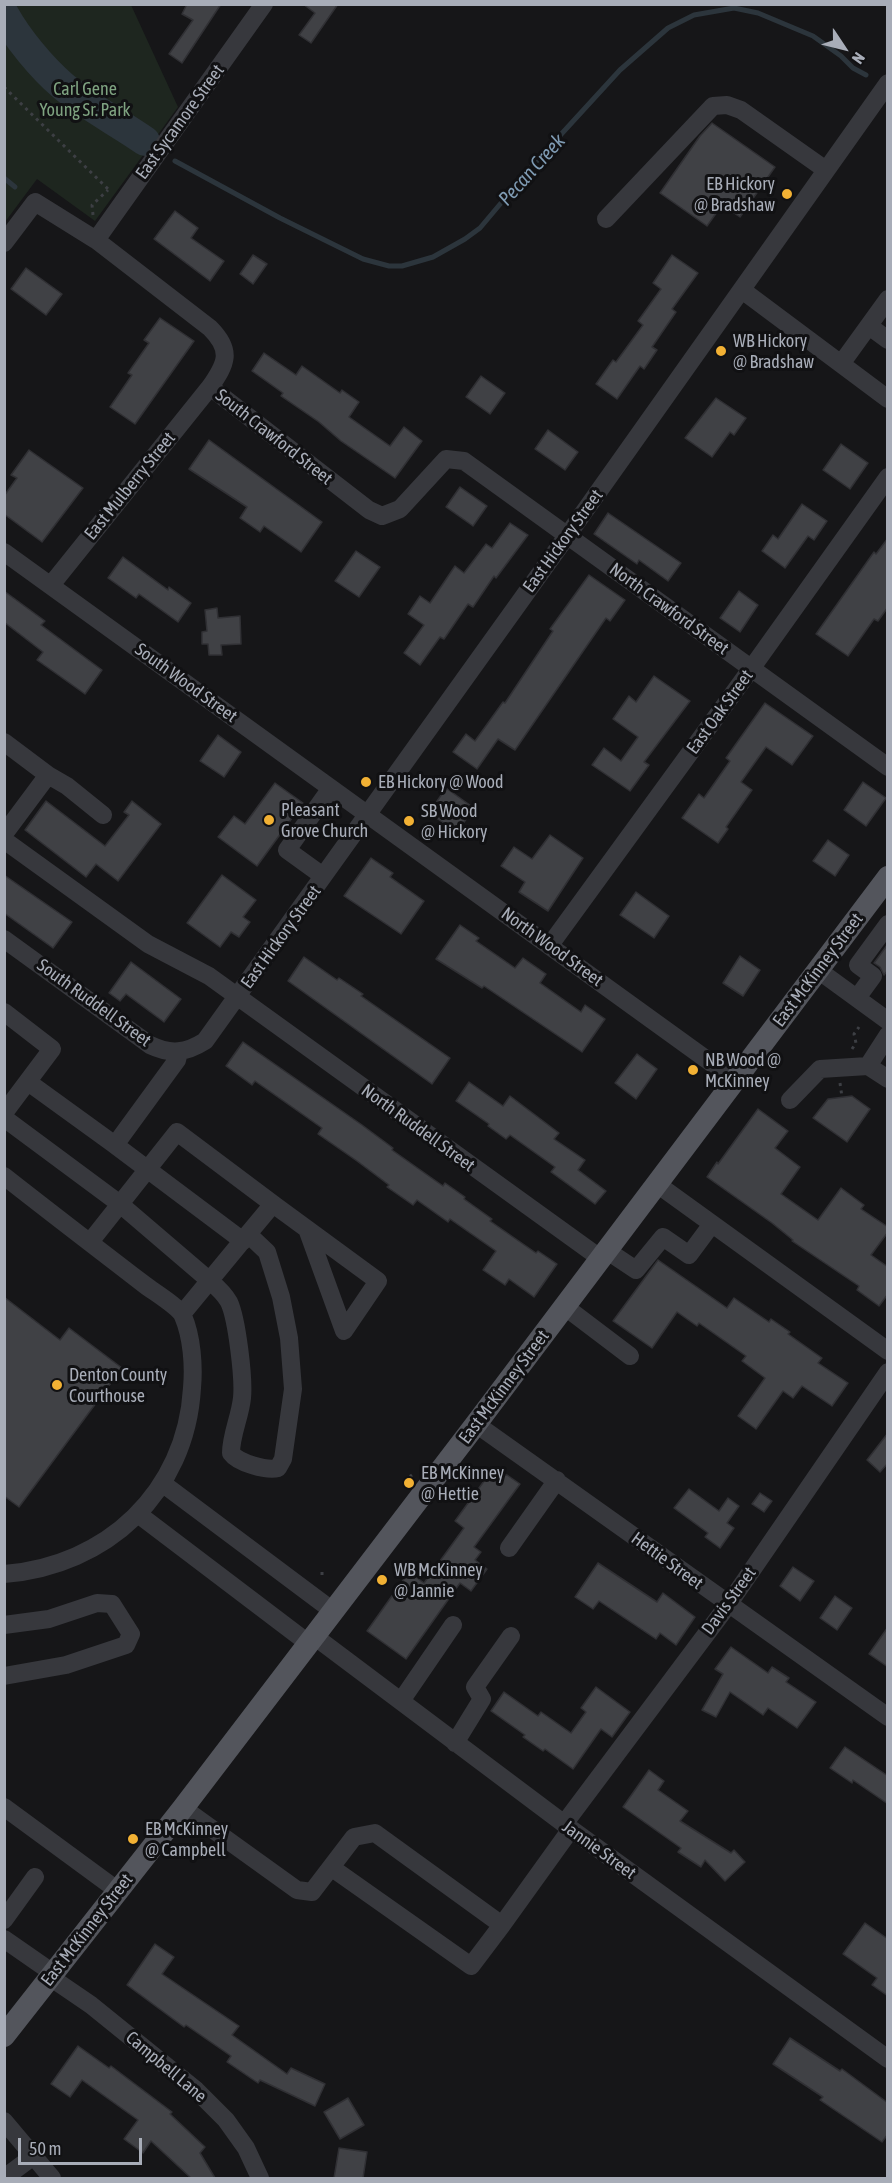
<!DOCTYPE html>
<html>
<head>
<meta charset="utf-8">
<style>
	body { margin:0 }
	#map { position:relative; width:892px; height:2183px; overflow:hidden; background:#161618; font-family:"Asap Condensed",sans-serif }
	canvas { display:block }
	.frame { position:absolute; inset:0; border:6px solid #a8adb8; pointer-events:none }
	.north { position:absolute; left:814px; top:18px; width:60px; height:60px; -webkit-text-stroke:4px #111113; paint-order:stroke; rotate:125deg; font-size:16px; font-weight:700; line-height:24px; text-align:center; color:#a8adb8 }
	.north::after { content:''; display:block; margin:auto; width:21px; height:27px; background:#a8adb8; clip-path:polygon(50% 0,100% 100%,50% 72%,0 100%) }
	.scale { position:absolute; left:18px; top:2138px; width:124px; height:27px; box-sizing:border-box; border:3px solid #a8adb8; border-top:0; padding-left:8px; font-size:18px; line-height:21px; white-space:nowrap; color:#a8adb8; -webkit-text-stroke:4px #111113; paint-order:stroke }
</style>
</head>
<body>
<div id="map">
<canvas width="892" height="2183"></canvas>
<div class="frame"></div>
<div class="north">N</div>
<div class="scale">50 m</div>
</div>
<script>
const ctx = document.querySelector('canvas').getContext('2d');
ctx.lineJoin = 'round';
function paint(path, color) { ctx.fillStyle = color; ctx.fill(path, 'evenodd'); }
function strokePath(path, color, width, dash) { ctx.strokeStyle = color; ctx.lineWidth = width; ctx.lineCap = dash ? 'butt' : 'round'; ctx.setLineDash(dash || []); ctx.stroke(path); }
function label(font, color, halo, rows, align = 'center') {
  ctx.font = font + ' "Asap Condensed",sans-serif'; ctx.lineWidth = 6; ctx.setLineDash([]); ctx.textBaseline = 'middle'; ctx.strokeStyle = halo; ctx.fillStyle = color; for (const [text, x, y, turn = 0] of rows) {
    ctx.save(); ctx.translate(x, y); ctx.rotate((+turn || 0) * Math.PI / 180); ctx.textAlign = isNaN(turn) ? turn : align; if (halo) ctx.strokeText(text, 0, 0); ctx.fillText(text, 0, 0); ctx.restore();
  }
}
paint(new Path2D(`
	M5,4L131,5L178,107L95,221L37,179L5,222Z`), '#1e261f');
strokePath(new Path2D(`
	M175,161L280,218L363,259L389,266H402L433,257L465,239L480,228L533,165L620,70L668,28L694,15L734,8L758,13L813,36L841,56L853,68L866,75
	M4,178L15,187`), '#2c353c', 5);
strokePath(new Path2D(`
	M4,14C18,39 41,67 63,86C88,107 118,122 145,141`), '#2c353c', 30);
const building = new Path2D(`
	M187,4H221L182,63L169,54L193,20L182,14Z
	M303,4H338L311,43L299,35L315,13Z
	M712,123L775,167L740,217L722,205L707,226L660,193L700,136Z
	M175,211L198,228L191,238L224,261L210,281L154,239Z
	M253,255L267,264L253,284L240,274Z
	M672,255L698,273L672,309L676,312L652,347L657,350L644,369L640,366L617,399L596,384L613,360L616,362L643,325L638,321L661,289L653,283Z
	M26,268L62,294L46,315L11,289Z
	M160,318L194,341L135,424L110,407L132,375L128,373L149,343L144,340Z
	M264,353L296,375L302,366L340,393L342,390L359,402L349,417L390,446L404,427L422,441L395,478L341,441L319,422L281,396L283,393L252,371Z
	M481,376L505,393L490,414L466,397Z
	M716,398L746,418L734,435L730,432L712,457L685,438Z
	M548,430L578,452L565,470L535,449Z
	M209,440L322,522L301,552L264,526L260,532L240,518L247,507L189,469Z
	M841,444L868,463L850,489L823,470Z
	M29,450L83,488L42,542L4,514V496L17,478L11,475Z
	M460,487L487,506L473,526L446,507Z
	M802,504L827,521L814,540L808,536L785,568L762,551L773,535L778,539Z
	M608,513L681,563L668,581L639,560L637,564L594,534Z
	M510,523L528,535L496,578L494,576L473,607L468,604L444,639L440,637L420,665L404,653L424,625L408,614L420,596L430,603L455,566L464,573L486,544L492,548Z
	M888,538V607L878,621L874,619L848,656L816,634L874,552L876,554Z
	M356,551L380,567L359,597L335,581Z
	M123,557L168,590L169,587L191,603L178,622L139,594L136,598L108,578Z
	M589,575L625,600L610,621L606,618L515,750L498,739L477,769L453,752L466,734L475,741L503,702L505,703L553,631L550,629Z
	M4,591L45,621L41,625L102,670L85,694L37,660L43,652L4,622Z
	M739,591L758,605L740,632L720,618Z
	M217,608L218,618L240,616L241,644L221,645L222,655H209L208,644H202V632L207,631L205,610Z
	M654,676L690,701L644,762L649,765L630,791L592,765L604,748L621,761L638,737L613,719L629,696L636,702Z
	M765,703L813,736L792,765L766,747L741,782L752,790L726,827L728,829L718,843L682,818L699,794L704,798L730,761L726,758Z
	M218,735L241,752L224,777L200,761Z
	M863,782L886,798L866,826L844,810Z
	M275,783L303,803L257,866L218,837L234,816L245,824Z
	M446,788L474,808L457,832L429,813Z
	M46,801L105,846L129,815L124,812L132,801L161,824L118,881L96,864L86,877L25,830Z
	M550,835L583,858L548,911L519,892L525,882L501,866L514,847L532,859Z
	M828,840L849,855L835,876L813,861Z
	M371,858L393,873L390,877L424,901L401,934L344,896Z
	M4,875L72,922L53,948L4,913Z
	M222,875L256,900L243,917L250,922L239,937L231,932L220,947L187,923Z
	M636,892L669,916L654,938L620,915Z
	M460,925L479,938L476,941L515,968L523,958L546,974L540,983L581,1012L585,1005L605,1019L582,1052L484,986L482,988L436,959Z
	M888,944V970L884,975L880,967L874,963Z
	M740,956L760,970L743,996L723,983Z
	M304,957L337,980L339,978L363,994L361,996L450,1058L432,1084L288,981Z
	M131,962L181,999L164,1022L126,994L120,1001L109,993Z
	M243,1042L362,1125L393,1148L392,1150L443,1186L445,1183L465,1197L464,1199L492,1219L490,1221L536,1253L538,1251L557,1264L534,1297L509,1279L505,1285L483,1270L496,1251L450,1219L448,1222L417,1200L413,1205L387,1187L389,1185L357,1161L318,1134L322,1128L255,1081L252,1085L226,1066Z
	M637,1054L657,1069L636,1099L615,1083Z
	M469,1082L503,1106L510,1096L559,1133L554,1139L585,1160L578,1170L606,1191L595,1204L551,1172L555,1167L510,1135L506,1139L488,1126L489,1124L456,1101Z
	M852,1096L870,1109L847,1142L813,1118L828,1099Z
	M758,1109L788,1131L775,1148L800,1167L781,1194L818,1220L841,1188L864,1205L861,1209L888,1227V1232L871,1255L888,1267V1294L879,1306L857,1290L859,1286L792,1241L793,1240L772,1223L707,1177L717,1162L718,1164Z
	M658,1260L727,1308L734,1298L769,1322L771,1319L790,1332L788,1334L822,1358L818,1363L848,1383L832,1406L802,1386L793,1398L783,1391L756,1429L738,1416L765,1378L742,1361L746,1356L699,1323L697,1326L677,1312L652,1348L613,1321Z
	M4,1297L60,1340L69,1328L122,1368L19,1507L4,1496Z
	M888,1433V1463L880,1472L867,1460Z
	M507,1475L520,1484L474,1547L481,1552L475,1560L487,1569L471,1591L460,1583L406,1659L367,1631L409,1572L424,1583L464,1528L455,1521L487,1477Z
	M689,1489L719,1511L728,1498L739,1506L727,1523L734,1528L720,1548L705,1537L708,1533L674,1508Z
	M760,1493L772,1501L764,1512L752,1504Z
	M598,1563L657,1602L663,1593L695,1617L676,1645L660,1633L656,1639L599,1601L593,1609L575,1597Z
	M793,1567L814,1581L800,1601L780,1586Z
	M835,1596L852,1608L837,1630L820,1618Z
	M888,1627V1667L869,1654Z
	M731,1647L768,1673L772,1667L789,1678L786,1682L816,1702L797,1728L768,1708L763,1715L730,1692L716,1717L702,1710L723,1674L715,1669Z
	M596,1687L630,1712L612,1737L601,1729L573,1769L545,1749L543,1751L523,1737L525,1735L491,1711L504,1692L538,1716L541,1712L571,1733L586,1712L581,1708Z
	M845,1747L888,1776V1804L853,1780L852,1783L830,1768Z
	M649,1770L664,1781L658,1790L688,1811L680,1821L731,1853L734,1850L745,1862L725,1881L705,1860L701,1867L678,1852L681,1848L623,1807Z
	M865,1923L888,1939V1996L872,1985L877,1978L843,1954Z
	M155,1944L174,1957L162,1974L239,2026L232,2035L287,2074L291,2068L325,2084L315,2106L260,2080L258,2083L227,2062L231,2056L186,2025L184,2027L127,1985Z
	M790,2038L840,2071L842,2069L888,2103V2134L882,2142L820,2100L823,2097L773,2064Z
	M78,2046L109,2068L111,2066L172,2112L170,2114L205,2147L200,2153L215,2178H191L151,2141L143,2153L124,2139L138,2120L82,2080L70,2097L51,2084Z
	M348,2098L364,2125L340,2139L324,2112Z
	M339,2148L367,2152L363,2178H334Z`);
paint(building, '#404145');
strokePath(building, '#303034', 1.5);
strokePath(new Path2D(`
	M4,87L110,191
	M93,215L92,205L108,190
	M852,1049L856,1043L854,1034L859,1027
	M840,1083L842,1097
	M404,1481L412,1475
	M322,1575V1569`), '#3d3f44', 3, [3, 4.5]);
strokePath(new Path2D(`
	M606,219L713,106L727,105L741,110L826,170
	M96,240L264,4
	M4,243L35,202L96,240L210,328C233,351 226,364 210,387L51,585
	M742,290L888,399
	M869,326L888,340
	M841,364L888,299
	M210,387L369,510L382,516L400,509L446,459L464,461L888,767
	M4,552L735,1080
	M4,742L48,775L4,834
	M48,775L67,786L103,815
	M4,840L148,944L209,976L600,1258
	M323,876L287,850L331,788
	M4,939L150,1045C171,1055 186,1053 205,1041L567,536L888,83
	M550,945L751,669L888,477
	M818,970L888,1021
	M857,998L873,976L858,965L888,924
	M4,1012L52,1049L4,1113
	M868,1066L888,1079
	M28,1082L115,1145L177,1060L179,1052
	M790,1100L820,1069L868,1066L888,1035
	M4,1118L120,1204L210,1281C217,1287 224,1293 229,1302C237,1319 244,1379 242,1398C240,1417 231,1435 231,1453C238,1463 267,1471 278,1468L283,1459L293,1389L289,1338L281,1297L267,1252L248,1234L182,1314
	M115,1145L243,1241
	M4,1176C51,1213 98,1249 145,1285C154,1292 179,1307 183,1316C192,1337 194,1366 192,1388C186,1492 107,1566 4,1574
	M657,1184L888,1351
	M248,1234L273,1204L378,1281L344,1331L307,1229
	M90,1242L177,1132L273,1204
	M606,1250L636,1270L663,1237L689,1255L712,1224
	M564,1306L630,1356
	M476,1424L888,1717
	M162,1483L333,1611
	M138,1514L308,1643
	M509,1548L557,1480
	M4,1625L49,1619L97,1603L112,1604L131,1634L126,1645L66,1665L4,1676
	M314,1636L571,1829L888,2059
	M401,1701L453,1625
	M455,1743L482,1699L475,1687L511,1636
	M4,1807L117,1890
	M183,1808L297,1890L312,1892L354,1837L375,1833L502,1925L571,1829
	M564,1824L728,1605L888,1372
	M332,1868L471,1966L502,1925
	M4,1920L35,1877
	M4,1939L53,1973
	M50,1977L91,2005L196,2090L226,2120L246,2148L260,2178
	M4,2121L52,2178
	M4,2178L35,2155`), '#37383d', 18);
strokePath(new Path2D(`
	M4,2036L183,1808L476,1424L888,877`), '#53555c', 22);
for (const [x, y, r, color] of [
	[787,194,6,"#f2b134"],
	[721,351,6,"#f2b134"],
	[366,782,6,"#f2b134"],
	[269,820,6,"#f2b134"],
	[409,821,6,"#f2b134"],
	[693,1070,6,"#f2b134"],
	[57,1385,6,"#f2b134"],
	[409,1483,6,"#f2b134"],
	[382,1580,6,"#f2b134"],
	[133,1839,6,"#f2b134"]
]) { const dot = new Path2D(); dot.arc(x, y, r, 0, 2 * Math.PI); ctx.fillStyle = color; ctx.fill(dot); strokePath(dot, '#111113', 2); }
label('18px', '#7fa381', '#111113', [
	["Carl Gene",85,89],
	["Young Sr. Park",85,110]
]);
label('18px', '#a8adb8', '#111113', [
	["East Sycamore Street",180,122,-54],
	["South Crawford Street",274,437,38],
	["East Mulberry Street",130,486,-51],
	["East Hickory Street",563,541,-54],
	["North Crawford Street",669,609,36],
	["South Wood Street",186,683,36],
	["East Oak Street",720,712,-54],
	["East Hickory Street",281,937,-54],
	["North Wood Street",552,947,36],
	["East McKinney Street",818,970,-53],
	["South Ruddell Street",94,1003,36],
	["North Ruddell Street",418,1128,36],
	["East McKinney Street",504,1387,-53],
	["Hettie Street",667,1561,36],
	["Davis Street",729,1601,-54],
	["Jannie Street",599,1850,36],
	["East McKinney Street",87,1930,-52],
	["Campbell Lane",166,2067,40]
]);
label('18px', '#a8adb8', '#111113', [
	["EB Hickory",775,184,"right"],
	["@ Bradshaw",775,205,"right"],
	["WB Hickory",733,341],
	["@ Bradshaw",733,362],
	["EB Hickory @ Wood",378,782],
	["Pleasant",281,810],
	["Grove Church",281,831],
	["SB Wood",421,811],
	["@ Hickory",421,832],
	["NB Wood @",705,1060],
	["McKinney",705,1081],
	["Denton County",69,1375],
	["Courthouse",69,1396],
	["EB McKinney",421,1473],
	["@ Hettie",421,1494],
	["WB McKinney",394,1570],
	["@ Jannie",394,1591],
	["EB McKinney",145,1829],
	["@ Campbell",145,1850]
], 'left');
label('italic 20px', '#7f9bb3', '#111113', [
	["Pecan Creek",532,170,-48]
]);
</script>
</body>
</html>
